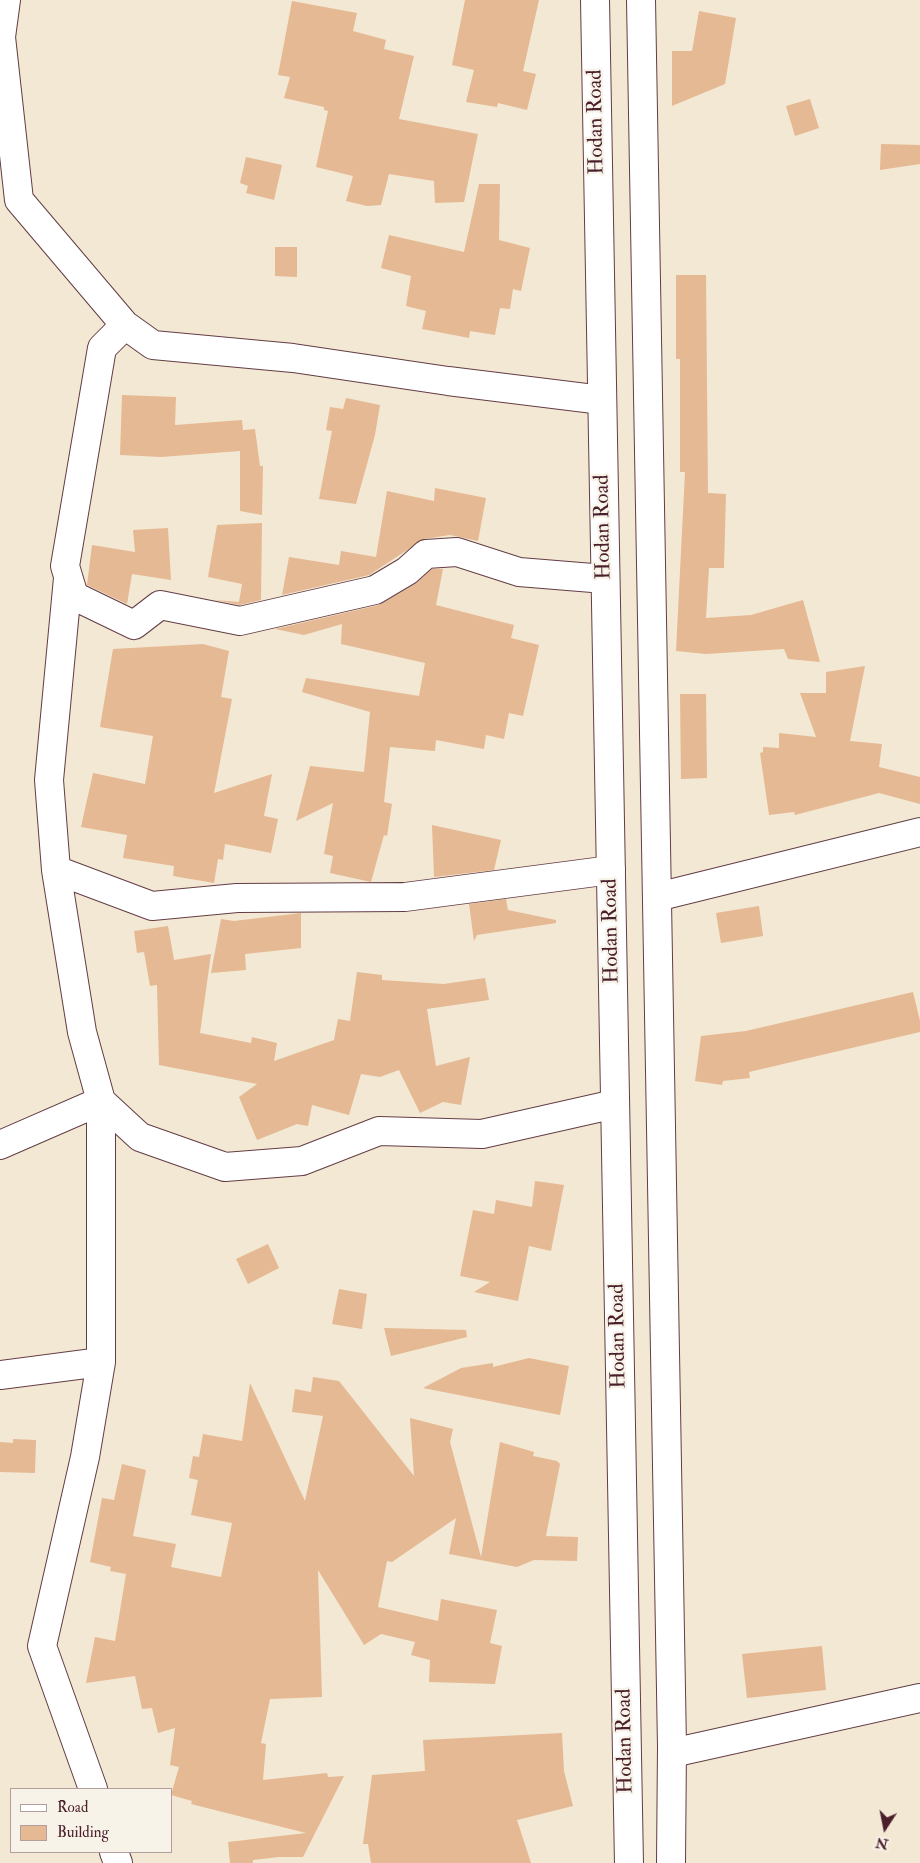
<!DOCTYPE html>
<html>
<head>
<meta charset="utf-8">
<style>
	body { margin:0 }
	#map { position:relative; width:920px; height:1863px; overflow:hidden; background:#f3e8d3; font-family:"IM FELL Double Pica",serif }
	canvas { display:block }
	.legend { position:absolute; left:10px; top:1788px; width:162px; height:65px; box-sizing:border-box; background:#f7f3e8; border:1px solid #b29e9c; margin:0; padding:6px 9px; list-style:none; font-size:15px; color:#4a1f2b }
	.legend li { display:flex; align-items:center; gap:10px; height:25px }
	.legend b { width:25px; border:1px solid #b29e9c }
	.north { position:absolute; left:860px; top:1803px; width:50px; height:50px; -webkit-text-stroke:4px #f7f3e8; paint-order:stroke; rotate:191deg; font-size:14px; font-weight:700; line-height:20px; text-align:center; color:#4a1f2b }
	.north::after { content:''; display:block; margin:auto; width:18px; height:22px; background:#4a1f2b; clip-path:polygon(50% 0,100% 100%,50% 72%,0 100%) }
</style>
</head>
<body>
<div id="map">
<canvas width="920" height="1863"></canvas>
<ul class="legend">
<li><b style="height:6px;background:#fff"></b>Road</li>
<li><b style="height:14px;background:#e5b993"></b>Building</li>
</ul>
<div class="north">N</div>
</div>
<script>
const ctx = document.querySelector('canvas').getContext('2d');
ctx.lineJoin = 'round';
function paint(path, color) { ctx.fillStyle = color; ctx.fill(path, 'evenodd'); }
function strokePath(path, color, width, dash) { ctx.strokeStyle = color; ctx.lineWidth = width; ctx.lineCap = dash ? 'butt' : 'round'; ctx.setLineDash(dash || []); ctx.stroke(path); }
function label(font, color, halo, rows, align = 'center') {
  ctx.font = font + ' "IM FELL Double Pica",serif'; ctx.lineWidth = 4.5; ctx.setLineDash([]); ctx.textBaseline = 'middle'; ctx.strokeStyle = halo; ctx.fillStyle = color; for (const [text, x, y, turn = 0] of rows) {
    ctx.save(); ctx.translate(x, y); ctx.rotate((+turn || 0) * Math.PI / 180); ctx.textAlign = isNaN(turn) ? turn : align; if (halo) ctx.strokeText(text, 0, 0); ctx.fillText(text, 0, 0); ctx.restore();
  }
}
paint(new Path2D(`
	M465,0H539L523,71L536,74L527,110L498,103L497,107L466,102L474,70L452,65Z
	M292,1L357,13L353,31L386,40L384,49L414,56L399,119L478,134L464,202L435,203L434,181L389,174L381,205L367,206L346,201L353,176L316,167L328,111L324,110V107L284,98L290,77L278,75Z
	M699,11L736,18L725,84L672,106V51H692Z
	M810,99L819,128L795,136L786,106Z
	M881,144L920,145V164L880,170Z
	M246,157L282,165L274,200L246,193L248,186L240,183Z
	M479,184H500L499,240L530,248L521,291L513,289L510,309L500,308L495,335L470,331L469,338L422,329L426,311L406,306L411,276L381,268L389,235L464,252Z
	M275,247H297V277L275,276Z
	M676,275H706L708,493L726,494L724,568H709L706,618L751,615L803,600L820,662L788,659L784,649L706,654L676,651L685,472H680V359H676Z
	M122,395L176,397L175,425L242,420L243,430L255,429L260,466H263L262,515L240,511V451L161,457L120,455Z
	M346,398L380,405L375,435L356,504L319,499L332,431L326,430L330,407L343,409Z
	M435,488L486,498L478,541L450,535L424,539L369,575L282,595L289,557L339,565L341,551L376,557L387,491L434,501Z
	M262,523L261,600L240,605L215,600L239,602L242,584L208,577L217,525Z
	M168,528L171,580L132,574L127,604L87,585L92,545L135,552L133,530Z
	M432,569H443L436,605L514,625L511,638L539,645L523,716L509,713L504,739L486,735L484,749L436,740L435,751L390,747L384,802L392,804L387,836L384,835L371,882L330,873L333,856L324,854L333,803L296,821L310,766L364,772L370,712L302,692L306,678L419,696L425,663L341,644L342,624L304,635L275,629L379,605L415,584Z
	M203,644L229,651L221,697L232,699L214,793L272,774L264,816L278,819L271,853L225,844L223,860L218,859L214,883L173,876L174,866L123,858L127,835L81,827L93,773L145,784L153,736L100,727L113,649Z
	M865,666L850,741L882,744L879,767L920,777V804L879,793L795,815L794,812L769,815L760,753L763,752V747L779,748V733L816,737L800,693H826V672Z
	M680,694H706L707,778L681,779Z
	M432,825L501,840L494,870L434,877Z
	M506,899L508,910L556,920V923L477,935L474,941L469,904Z
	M759,906L763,936L721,943L716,913Z
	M301,913V948L245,954L246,970L211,973L221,919L234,921Z
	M168,926L174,960L211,954L200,1033L251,1043L252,1037L277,1043L274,1061L334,1040L338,1019L350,1021L357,972L382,975V980L444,984L485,978L489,1000L427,1009L436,1066L470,1057L461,1105L443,1102L420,1113L399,1070L380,1077L361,1074L349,1115L312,1105L308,1126L297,1124L257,1140L239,1097L257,1084L159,1065L157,985L150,986L144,952L137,953L134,931Z
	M913,992L920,1021V1032L749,1072L750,1078L723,1081L722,1085L695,1081L701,1036L746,1031Z
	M535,1181L564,1185L551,1251L529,1246L518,1301L474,1292L490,1282L460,1276L473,1210L494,1214L496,1200L532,1207Z
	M268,1244L279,1268L248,1284L236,1259Z
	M339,1289L367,1294L362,1329L332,1324Z
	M384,1328L466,1330L467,1337L391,1356Z
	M529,1358L569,1366L560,1415L423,1388L461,1368L493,1363V1367Z
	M313,1377L339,1381L414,1476L410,1418L453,1429L450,1442L481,1557L500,1442L534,1452L533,1456L557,1461L560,1464L546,1536L578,1537L577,1561L534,1560L517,1567L449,1554L456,1518L392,1562L387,1561L378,1607L438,1621L441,1599L497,1610L490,1643L502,1646L495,1684L429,1682L430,1660L411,1655L415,1642L381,1634L364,1645L318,1570L322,1697L270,1699L261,1743L266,1744L263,1780L327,1773L328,1777L344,1776L303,1857H279L253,1860V1863H230L228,1842L306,1833L191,1804L192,1801L171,1795L179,1767L170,1765L175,1728L158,1733L152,1708L142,1709L135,1676L86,1683L95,1637L115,1641L126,1574L110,1571L111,1567L90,1562L102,1498L114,1500L122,1464L146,1470L133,1536L176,1544L171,1567L221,1577L232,1523L191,1515L198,1480L189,1478L193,1456L199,1457L203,1434L242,1441L250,1383L305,1501L323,1416L292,1412L295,1389L311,1392Z
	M13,1439L36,1440L35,1473L0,1472V1442L13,1443Z
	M822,1646L826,1690L747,1698L742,1654Z
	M562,1733L564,1771L573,1806L517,1820L531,1863H371L368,1844H363L372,1775L425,1771L423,1740Z`), '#e5b993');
const minor = new Path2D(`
	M6,0L1,37L19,200L125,325L153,345L293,358L448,381L602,400
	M125,325L102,348L65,566L74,596L134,625L160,605L240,621L375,590L407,571L426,554L457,552L519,572L605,579
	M68,578L49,780L56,870L152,906L237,898L405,897L611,870
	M56,870L82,1032L101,1101L140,1137L225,1167L302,1161L379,1131L482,1134L615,1104
	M657,897L920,832
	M0,1145L101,1101V1362L85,1457L42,1646L93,1789
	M0,1375L101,1362
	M672,1753L920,1698
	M114,1852L118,1863`);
const major = new Path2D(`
	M595,0L629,1863
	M641,0L672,1746L671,1863`);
strokePath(minor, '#633d44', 30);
strokePath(major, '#633d44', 30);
strokePath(minor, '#fff', 28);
strokePath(major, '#fff', 28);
label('21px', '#4a1f2b', '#f7f3e8', [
	["Hodan Road",597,122,-91],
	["Hodan Road",604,527,-91],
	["Hodan Road",612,931,-91],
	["Hodan Road",619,1336,-91],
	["Hodan Road",626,1741,-91]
]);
</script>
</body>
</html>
